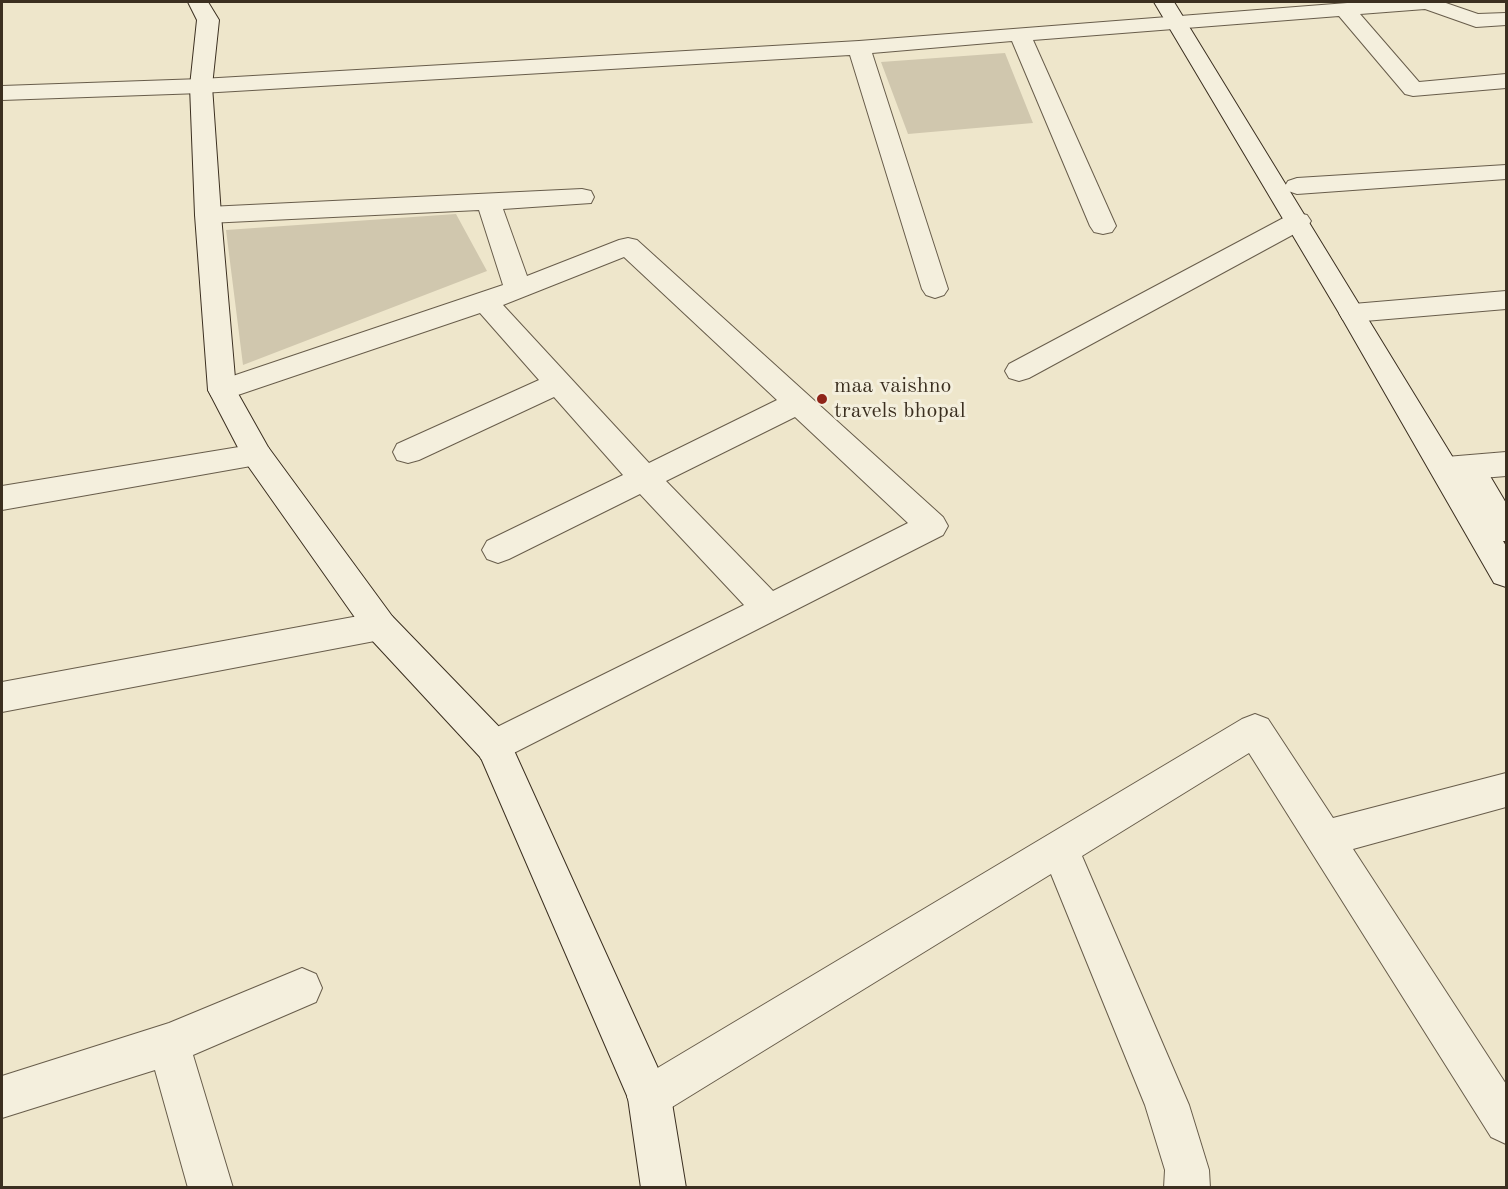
<!DOCTYPE html>
<html>
<head>
<meta charset="utf-8">
<style>
	body { margin:0 }
	#map { position:relative; width:1508px; height:1189px; overflow:hidden; background:#eee6cb; font-family:"Old Standard TT",serif }
	canvas { display:block }
	.frame { position:absolute; inset:0; border:3px solid #3b2f20; pointer-events:none }
</style>
</head>
<body>
<div id="map">
<canvas width="1508" height="1189"></canvas>
<div class="frame"></div>
</div>
<script>
const ctx = document.querySelector('canvas').getContext('2d');
ctx.lineJoin = 'round';
function paint(path, color) { ctx.fillStyle = color; ctx.fill(path, 'evenodd'); }
function strokePath(path, color, width, dash) { ctx.strokeStyle = color; ctx.lineWidth = width; ctx.lineCap = dash ? 'butt' : 'round'; ctx.setLineDash(dash || []); ctx.stroke(path); }
function label(font, color, halo, rows, align = 'center') {
  ctx.font = font + ' "Old Standard TT",serif'; ctx.lineWidth = 6; ctx.setLineDash([]); ctx.textBaseline = 'middle'; ctx.strokeStyle = halo; ctx.fillStyle = color; for (const [text, x, y, turn = 0] of rows) {
    ctx.save(); ctx.translate(x, y); ctx.rotate((+turn || 0) * Math.PI / 180); ctx.textAlign = isNaN(turn) ? turn : align; if (halo) ctx.strokeText(text, 0, 0); ctx.fillText(text, 0, 0); ctx.restore();
  }
}
paint(new Path2D(`
	M1005,53L1033,123L908,134L881,62Z
	M456,214L487,271L243,365L226,230Z`), '#d0c7ae');
const street = new Path2D(`
	M1360,2H1443L1478,14L1506,13V25L1476,27L1425,9L1360,14L1419,82L1506,74V88L1413,96L1405,94L1339,16L1033,40L1116,226L1112,232L1103,234L1094,232L1090,226L1012,41L872,53L948,289L944,295L935,298L926,295L922,289L850,55L201,93L2,100V86L201,79L859,41Z
	M1506,165V179L1297,194L1288,191L1285,186L1288,181L1297,178Z
	M582,189L591,191L594,197L591,203L503,209L527,276L619,240L628,238L637,240L943,517L948,526L943,535L494,763L481,759L476,747L481,735L744,605L640,494L509,559L498,563L487,559L482,550L487,541L623,475L554,397L419,460L408,463L397,460L393,452L397,444L539,380L480,313L232,397L222,400L212,397L208,390L212,383L503,285L479,210L208,223L199,221L195,215L199,209L208,207ZM624,257L777,400L649,463L503,305ZM795,417L908,523L773,591L666,481Z
	M1298,213L1307,215L1311,221L1307,227L1029,378L1019,381L1009,378L1005,371L1009,364L1289,215Z
	M1506,291V309L1353,322L1343,320L1339,313L1343,306L1353,304Z
	M257,444L268,447L272,455L268,463L2,510V486Z
	M1506,452V476L1446,481L1435,477L1431,469L1435,461L1446,457Z
	M380,612L392,616L397,626L392,636L380,640L2,712V682Z
	M1255,714L1268,719L1333,818L1506,773V807L1353,849L1506,1084V1144L1491,1137L1249,753L1082,856L1189,1105L1209,1170L1210,1188H1164L1165,1170L1145,1105L1051,874L664,1112L649,1119L634,1112L627,1097L634,1082L1242,719Z
	M302,968L316,974L322,988L316,1002L193,1055L233,1188H188L155,1070L2,1118V1076L169,1023Z`);
const secondary = new Path2D(`
	M188,2H208L219,20L212,86L221,215L236,390L268,447L392,616L507,735L671,1097L686,1188H641L628,1098L481,758L368,636L246,463L208,390L195,215L190,86L197,20Z
	M1154,2H1174L1466,479L1468,476L1479,472L1490,476L1506,503V541H1503L1506,546V587L1494,583L1339,313Z`);
strokePath(street, '#685d4b', 2);
strokePath(secondary, '#3b2f20', 2);
paint(street, '#f4efdd');
paint(secondary, '#f4efdd');
for (const [x, y, r, color] of [
	[822,399,6,"#8f2418"]
]) { const dot = new Path2D(); dot.arc(x, y, r, 0, 2 * Math.PI); ctx.fillStyle = color; ctx.fill(dot); strokePath(dot, '#f4efdd', 2); }
label('22px', '#3b2f20', '#f4efdd', [
	["maa vaishno",834,386],
	["travels bhopal",834,411]
], 'left');
</script>
</body>
</html>
